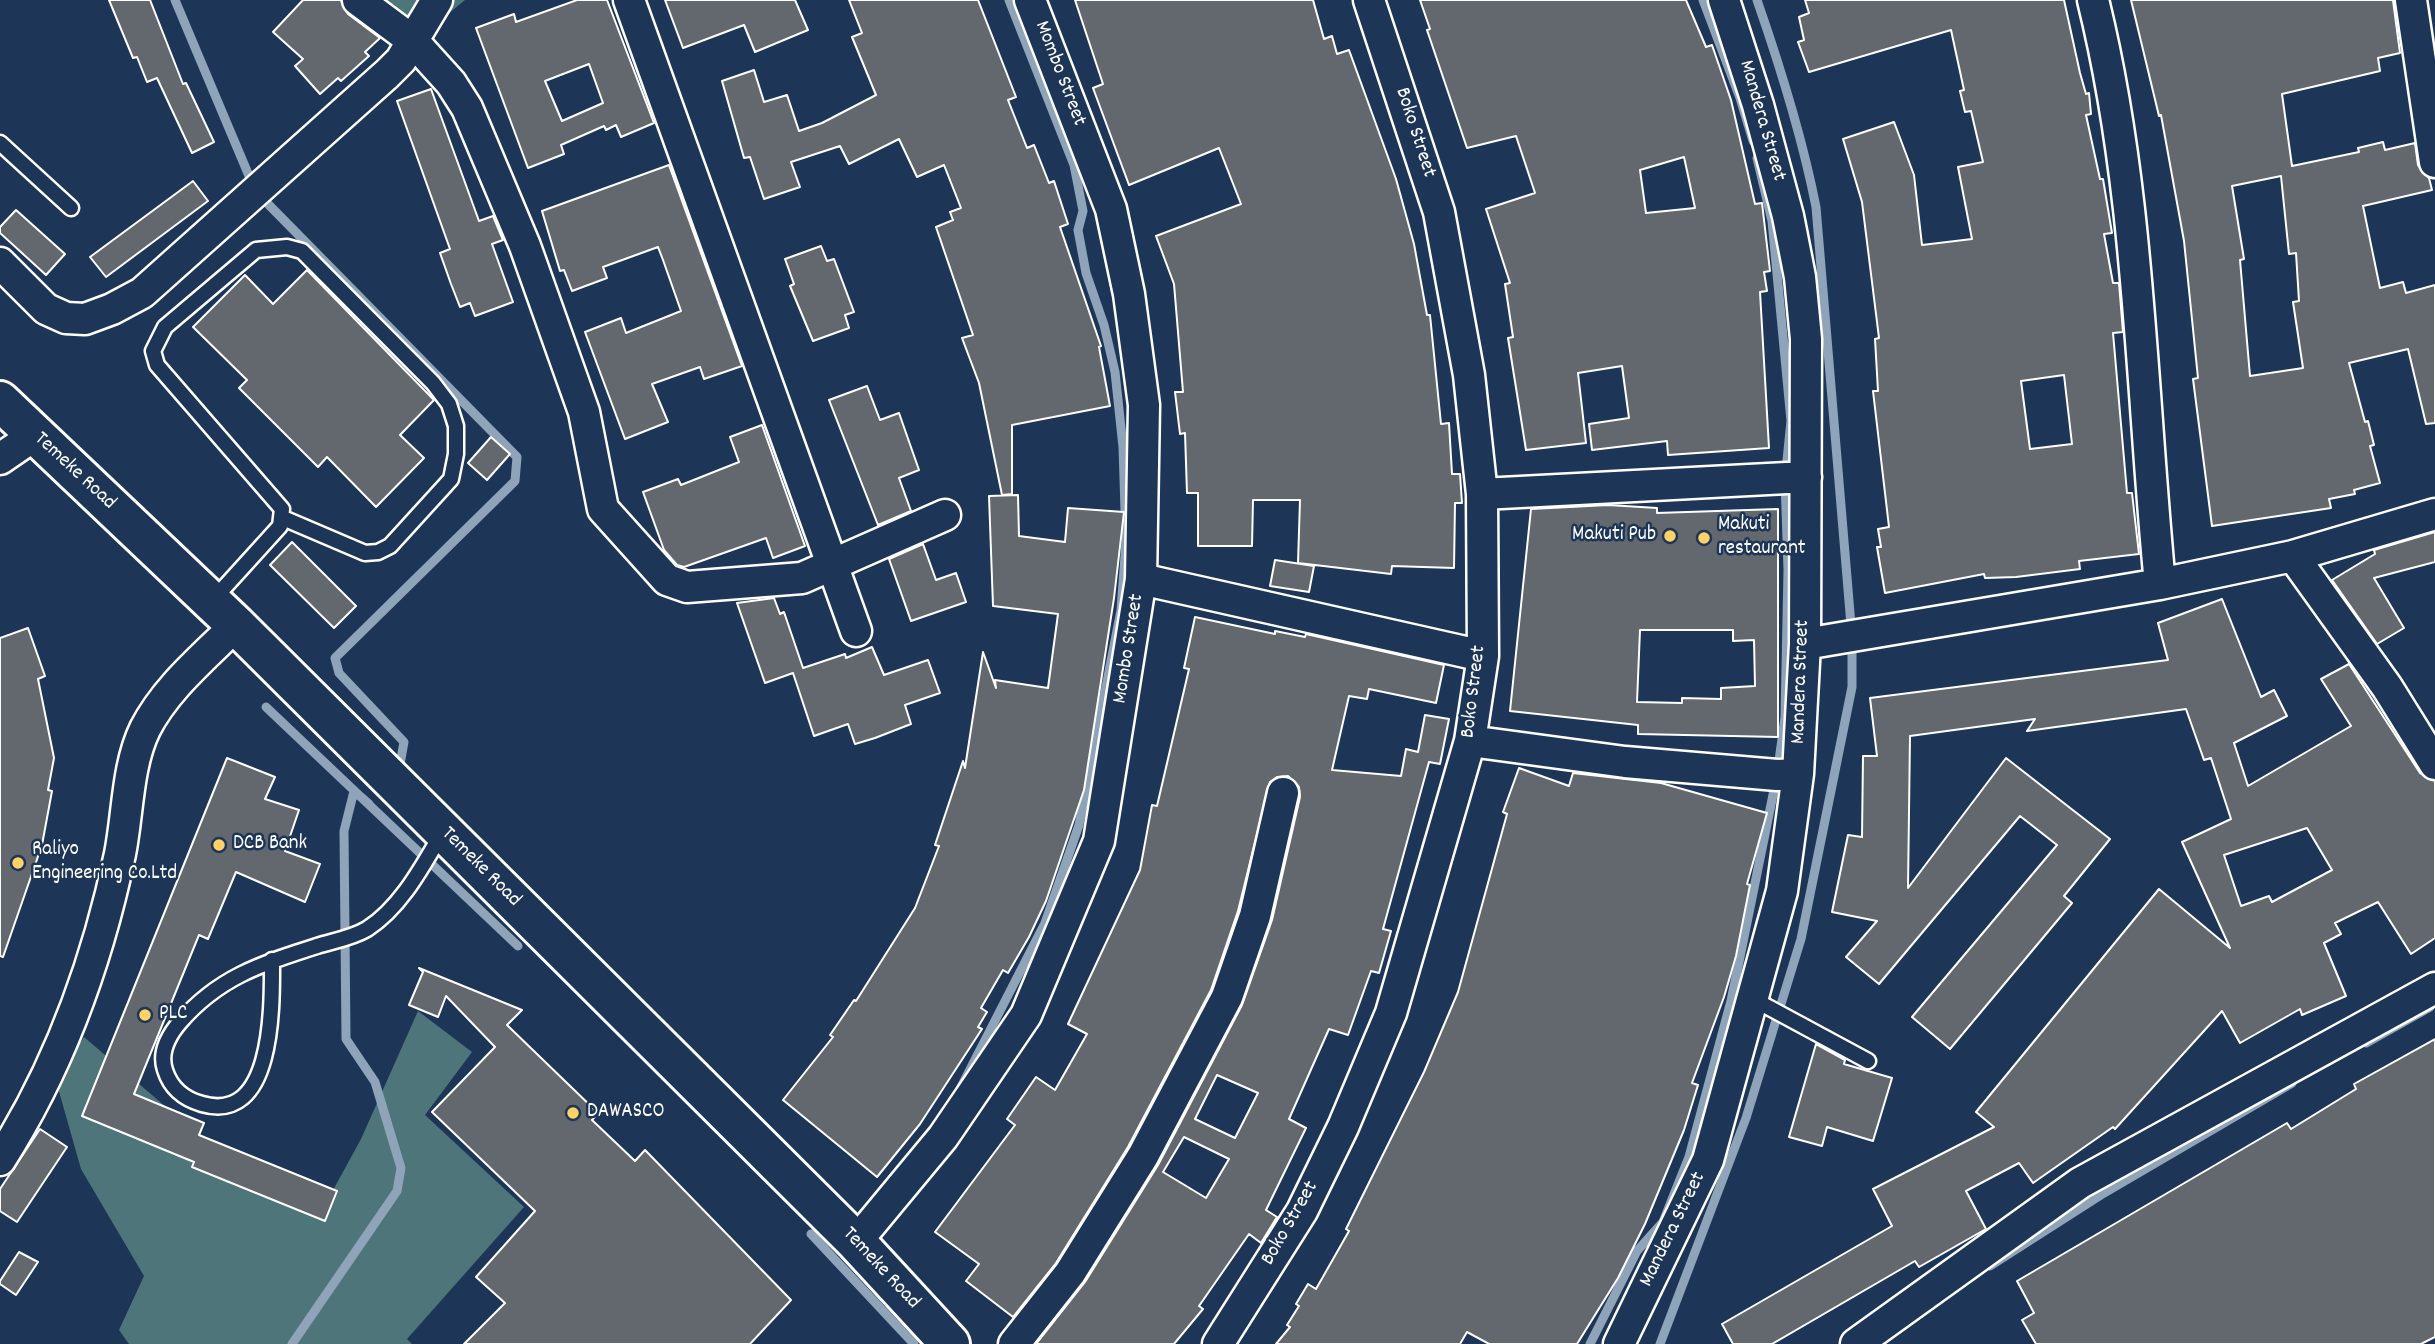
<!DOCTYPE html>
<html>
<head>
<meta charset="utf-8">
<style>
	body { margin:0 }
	canvas { display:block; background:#1d3557 }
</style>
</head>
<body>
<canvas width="2435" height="1344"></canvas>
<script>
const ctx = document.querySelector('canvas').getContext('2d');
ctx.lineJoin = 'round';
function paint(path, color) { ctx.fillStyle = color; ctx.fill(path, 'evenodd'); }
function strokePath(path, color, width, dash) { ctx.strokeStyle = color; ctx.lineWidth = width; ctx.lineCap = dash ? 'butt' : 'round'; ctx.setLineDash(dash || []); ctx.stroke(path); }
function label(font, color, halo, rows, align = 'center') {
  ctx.font = font + ' Dekko,sans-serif'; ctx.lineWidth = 5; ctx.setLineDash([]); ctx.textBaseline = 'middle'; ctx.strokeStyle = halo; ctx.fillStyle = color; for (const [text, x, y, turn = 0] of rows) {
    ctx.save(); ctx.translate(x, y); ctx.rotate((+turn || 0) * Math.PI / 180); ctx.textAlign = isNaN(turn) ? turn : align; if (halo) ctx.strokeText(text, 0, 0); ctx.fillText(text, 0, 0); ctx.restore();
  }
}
paint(new Path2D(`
	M341,0H465L407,48Z
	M418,1011L472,1052L425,1115L524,1207L407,1339L412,1344H129L119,1330L144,1276L81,1169L56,1081L84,1037L268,1194L320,1214L361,1139Z`), '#4e7579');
strokePath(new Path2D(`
	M175,0L252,183L269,205L517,457L515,481L335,658L339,673L404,742L399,770
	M1703,0L1740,98L1753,141
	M266,707L518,946
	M2366,1043L2430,1007
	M960,1089L1045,923L1079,825L1121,610L1126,542L1123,447L1115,372L1104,325L1086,273L1078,230L1083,211L1074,165L1009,0
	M811,1234L914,1344
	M1990,1266L2104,1193L2292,1083
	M292,1344L397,1191L401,1168L375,1082L346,1039L344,831L354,791L369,804
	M1590,1344L1637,1251L1663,1222L1689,1157L1731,1001L1777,775L1785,717L1788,570L1785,480L1791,421L1772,221L1757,158
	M1660,1344L1746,1118L1801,939L1852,687V637L1816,207C1802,136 1781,69 1757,0`), '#8fa3b9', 9);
const building = new Path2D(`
	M109,0H150L183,84L186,83L214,142L192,153L157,78L147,82L137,57L133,58Z
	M303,0H341L348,14L380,38L365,52L369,56L341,81L338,78L320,94L295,66L303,59L273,32Z
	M577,0H607L654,123L621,137L616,125L606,130L604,126L561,145L564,154L528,168L476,28L514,14L516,22ZM589,64L603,103L562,121L545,81Z
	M665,0H795L808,30L755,52L744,25L683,48Z
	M849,0H978L1016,97L1008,100L1027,148L1034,145L1049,183L1054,181L1068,224L1060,227L1101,346L1099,347L1110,406L1012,425V494L1002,495L979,383L962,338L973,335L936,227L953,220L950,212L961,208L944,165L917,177L899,139L849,164L840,146L791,162L800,187L764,199L750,157L744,158L722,81L754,70L764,102L787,95L799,131L822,123L876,95L852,37L862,33Z
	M1075,0H1313L1324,39L1332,36L1337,54L1349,50L1396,179L1414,244L1427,315H1430L1441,424L1449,423L1452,474H1460L1462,503H1455L1454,568L1392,566L1391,574L1298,563L1300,500H1253L1252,546H1198V493H1187L1185,433L1180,434L1175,392H1183L1174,284L1156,236L1241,204L1219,148L1129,185L1093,88L1103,84Z
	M1420,0H1686L1706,47L1712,45L1731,100L1755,204L1762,203L1770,271L1764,272L1767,291L1760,292L1769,448L1668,455L1667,441L1592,450L1589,424L1629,418L1622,366L1578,373L1586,443L1526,450L1508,338L1513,337L1505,284L1510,283L1486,209L1535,193L1516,136L1467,148L1427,30L1430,29ZM1684,157L1695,208L1646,213L1640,170Z
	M1805,0H2064L2080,73L2086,94L2089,93L2091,114L2086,115L2100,179H2103L2112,233L2104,234L2113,283H2119L2123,332L2113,333L2127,493H2132L2139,554L2079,561L2080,569L2016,577L1985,578L1984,574L1885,593L1877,547H1881L1878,529L1889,527L1873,391H1878L1875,339L1879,338L1862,202L1843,139L1894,122L1914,175L1922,245L1972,239L1958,167L1983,162L1971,111L1965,112L1960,91L1964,90L1951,30L1809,72L1798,42L1804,40L1799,17L1809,13ZM2064,375L2072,444L2030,449L2021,381Z
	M2131,0H2393L2400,53L2378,58L2380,71L2282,94L2292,166L2359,152L2358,148L2383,142L2385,150L2415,143L2418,165L2429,178L2432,190L2363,206L2380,288L2403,282L2406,293L2435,285V423L2426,424L2408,349L2349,363L2365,422L2368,421L2374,445L2370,446L2380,483L2354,490L2355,494L2329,499L2331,508L2212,526L2193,379L2198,378L2184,241L2161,115L2159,116ZM2281,176L2289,254L2296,253L2299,301L2293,302L2303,368L2250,376L2240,260L2244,259L2232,186Z
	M431,89L479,221L493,216L503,240L492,244L513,302L475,316L470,303L460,307L451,284L440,253L450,249L397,101Z
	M669,165L742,366L704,379L700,367L652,384L668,422L625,439L585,332L621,318L626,333L681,311L663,260L658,247L603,267L607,278L572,291L564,270L560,271L542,211Z
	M193,181L208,201L106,277L90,257Z
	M16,210L65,254L46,275L0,233V227Z
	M821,246L827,261L834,259L854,312L845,315L849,328L813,341L790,286L794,284L785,259Z
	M307,270L434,400L400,435L424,458L376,507L327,457L318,467L239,388L247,380L193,327L245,275L273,304Z
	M867,386L880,420L899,413L919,470L899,478L911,511L878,525L829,400Z
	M762,425L805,546L773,558L766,538L684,567L677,565L664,550L643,492L678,479L681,485L739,462L730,437Z
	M491,437L510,454L487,480L468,463Z
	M1018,495L1019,536L1065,542L1068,508L1124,512L1114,598L1084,790L1046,901L1029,937L1008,973L1003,970L981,1008L987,1012L978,1027L982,1029L920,1124L877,1177L783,1100L833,1037L830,1035L854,1000L856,1001L915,908L939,846L935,845L963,761L965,768L983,652L996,688L995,680L1048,688L1058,614L993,606L989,496Z
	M1608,505L1657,508V513L1778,509V737L1638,734V725L1510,711L1531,509ZM1640,630H1733V641L1754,640L1755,686L1721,688V699L1682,698V703L1637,702Z
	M2435,532V562L2374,578L2404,628L2377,644L2332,580L2375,554L2374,550Z
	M292,542L356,606L334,628L270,565Z
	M923,544L936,580L956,573L966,602L911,621L889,559Z
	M1275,560L1314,566L1309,592L1270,586Z
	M774,598L780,614L784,612L803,668L845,654L846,658L872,647L884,675L928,660L940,693L905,705L911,724L875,738L855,744L848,724L814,736L793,673L765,683L737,603Z
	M2222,599L2261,697L2274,690L2287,716L2234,743L2248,786L2351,726L2321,679L2349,664L2420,773L2435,781V938L2411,954L2378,902L2335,923L2341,934L2324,943L2346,996L2302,1015L2300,1009L2240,1043L2222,1011L2115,1129L2113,1127L2033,1183L2019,1163L1966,1191L1986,1229L1919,1267L1915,1261L1772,1344H1733L1722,1324L1892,1226L1873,1189L1994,1127L1976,1112L2159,889L2230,948L2182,842L2231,819L2211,758L2204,760L2186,709L2027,731L2035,719L1910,736L1908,888L2006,758L2110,839L2064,896L2072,903L1950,1049L1912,1017L2057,845L2020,816L1879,984L1846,957L1877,921L1832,912L1848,835L1862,837L1863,756H1877L1870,698L2168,660L2158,623ZM2307,828L2332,870L2272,902L2269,896L2241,906L2224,855Z
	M1195,617L1275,634V631L1305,637L1306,634L1444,665L1436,703L1369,689L1367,699L1349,696L1332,770L1401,776L1406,749L1418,752L1425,715L1449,719L1440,764L1429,762L1383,929L1391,931L1379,973L1371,971L1348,1035L1329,1029L1289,1119L1306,1128L1266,1210L1277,1217L1261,1243L1249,1234L1199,1306L1203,1309L1174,1344H1036L1085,1282L1158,1165L1242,1005L1272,920L1300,797L1299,787L1288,776L1277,777L1270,782L1238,911L1211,990L1128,1147L1056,1263L1013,1317L966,1281L979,1264L935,1232L1015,1125L1007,1119L1036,1077L1055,1090L1087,1034L1068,1024L1140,870L1152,805L1157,806L1189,669L1184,668ZM1217,1075L1258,1093L1235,1138L1195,1119ZM1184,1137L1229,1159L1206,1198L1163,1172Z
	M28,628L45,676L38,679L54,758L48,790L52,791L42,845L3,957L0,956V638Z
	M227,758L275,777L265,799L299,810L285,851L320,864L305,902L236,872L208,939L199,935L134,1094L204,1123L199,1135L337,1191L325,1221L192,1167L194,1162L82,1116Z
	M1519,768L1569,786L1573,773L1661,783L1767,813L1747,884L1750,885L1736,956L1724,997L1692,1083L1698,1085L1684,1130L1645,1224L1618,1278L1577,1344H1489L1467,1332L1460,1344H1276L1290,1327L1287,1325L1299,1306L1296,1304L1308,1284L1316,1289L1349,1231L1346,1229L1424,1072L1458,992L1507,814L1503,812Z
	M419,968L522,1010L507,1025L598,1113L592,1120L635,1161L645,1150L791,1300L750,1344H464L505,1303L476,1277L535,1211L432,1112L495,1047L446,996L438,1017L409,1005L423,972Z
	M2435,1039V1337L2421,1344H2036L2022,1320L2034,1313L2017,1281L2287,1123L2291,1129L2356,1089L2354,1084Z
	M1816,1044L1845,1060L1844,1064L1892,1078L1873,1141L1827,1127L1822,1146L1789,1137Z
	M40,1129L67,1147L17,1222L0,1211V1189Z
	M19,1252L38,1262L16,1295L0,1284V1281Z`);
paint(building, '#62686d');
strokePath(building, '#fff', 2);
const lane = new Path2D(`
	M0,143L71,208
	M212,601L280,526L282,509L157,365L153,351L165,327L256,250L287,247L302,251L433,383L449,404L456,426V454L451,479L390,546L378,552L365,553L283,518
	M272,960C272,1003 275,1125 202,1104C184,1099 171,1089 165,1070C159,1052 168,1036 180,1022C219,977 261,964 317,946C333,941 352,938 367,929C401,907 422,867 442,833
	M1753,999L1868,1061`);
const street = new Path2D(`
	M358,0L413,41L451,83L467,108L525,246L584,412L603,509L667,580L687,587L802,578L945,515
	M629,0L856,631
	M2093,0C2140,190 2141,389 2160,584
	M2411,0L2435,162
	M0,263L46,309L66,318L85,319L112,309L142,293L387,74L401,60L437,0
	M0,459L35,435
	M1482,494L1806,477
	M2293,556L2387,687L2435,764
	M1141,579L1483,656
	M1805,644L2160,584L2293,556L2435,514
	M1470,741L1625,762L1777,775L1798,774
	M0,1160C60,1066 97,963 120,854C128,814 127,766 145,729C166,688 203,658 236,625
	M856,1242L943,1137L1026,1015L1099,841L1141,579L1144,405L1129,294L1111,209L1030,0
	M1014,1344L1070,1273L1143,1156L1227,997L1255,916L1283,793
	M1218,1344L1302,1211L1343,1127L1391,1013L1470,741L1483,656L1482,494L1469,375L1439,212L1369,0
	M1619,1344L1708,1160L1782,891L1798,774L1805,644L1806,339L1800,277L1788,216L1758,105L1724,0
	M1856,1344L2080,1183L2435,988`);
const secondary = new Path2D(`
	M0,401L236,625L856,1242L950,1344`);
strokePath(lane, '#fff', 19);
strokePath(street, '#fff', 35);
strokePath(secondary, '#fff', 44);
strokePath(lane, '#1d3557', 14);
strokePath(street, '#1d3557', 30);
strokePath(secondary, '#1d3557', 38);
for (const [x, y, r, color] of [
	[1670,536,7,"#ffd166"],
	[1704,538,7,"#ffd166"],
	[219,845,7,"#ffd166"],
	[18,863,7,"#ffd166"],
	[145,1015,7,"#ffd166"],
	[573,1113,7,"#ffd166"]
]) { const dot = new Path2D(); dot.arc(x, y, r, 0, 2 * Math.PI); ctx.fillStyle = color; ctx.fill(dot); strokePath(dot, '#1d3557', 2.5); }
label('21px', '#fff', '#1d3557', [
	["Mombo Street",1059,74,69],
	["Mandera Street",1761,121,74],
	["Boko Street",1414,133,72],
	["Temeke Road",74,472,43],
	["Mombo Street",1130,649,-81],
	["Mandera Street",1802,682,-88],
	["Boko Street",1475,692,-83],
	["Temeke Road",480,868,45],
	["Boko Street",1291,1224,-60],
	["Mandera Street",1674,1230,-64],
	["Temeke Road",880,1269,47]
]);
label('21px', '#fff', '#1d3557', [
	["Makuti",1718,526],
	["restaurant",1718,550],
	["Makuti Pub",1656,536,"right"],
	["DCB Bank",233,845],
	["Raliyo",32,851],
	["Engineering Co.Ltd",32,875],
	["PLC",159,1015],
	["DAWASCO",587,1113]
], 'left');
</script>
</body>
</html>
